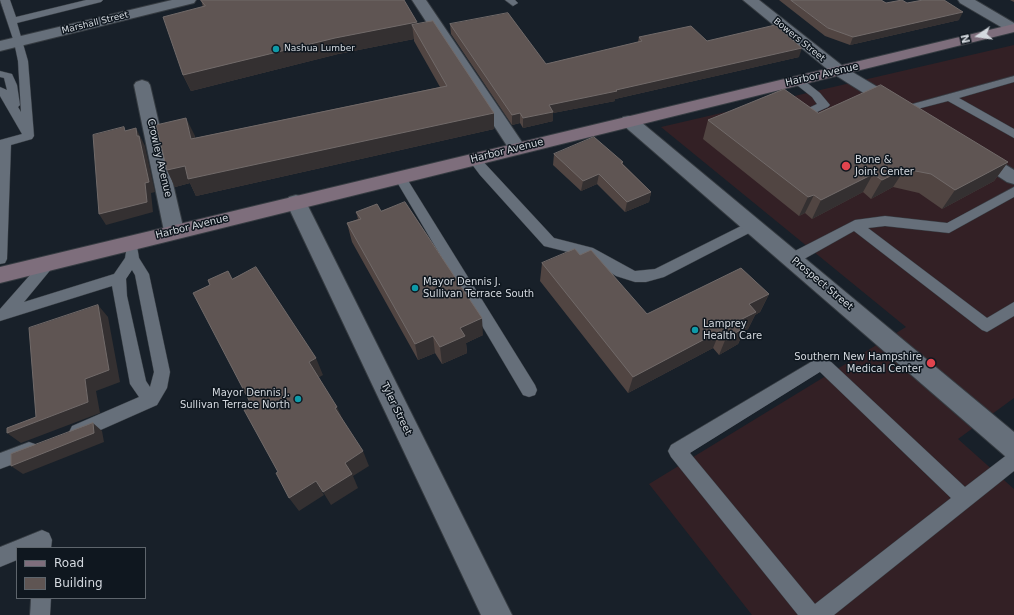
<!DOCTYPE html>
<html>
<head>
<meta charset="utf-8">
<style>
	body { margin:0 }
	#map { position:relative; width:1014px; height:615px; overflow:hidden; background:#182029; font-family:"DejaVu Sans",sans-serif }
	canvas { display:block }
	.legend { position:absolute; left:16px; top:547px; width:130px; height:52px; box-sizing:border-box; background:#0f171f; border:1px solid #5e656c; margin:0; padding:5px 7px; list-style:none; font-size:12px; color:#d4d9df }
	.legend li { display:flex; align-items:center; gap:8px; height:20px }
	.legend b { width:20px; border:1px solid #5e656c }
	.north { position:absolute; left:958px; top:16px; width:40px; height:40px; -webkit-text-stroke:3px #0f171f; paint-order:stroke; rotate:257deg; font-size:11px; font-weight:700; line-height:16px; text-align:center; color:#d4d9df }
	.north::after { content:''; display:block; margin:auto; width:14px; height:18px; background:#d4d9df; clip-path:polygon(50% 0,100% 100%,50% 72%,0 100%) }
</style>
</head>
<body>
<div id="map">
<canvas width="1014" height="615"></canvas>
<ul class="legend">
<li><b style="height:5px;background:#7e6e7c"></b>Road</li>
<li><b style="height:11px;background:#5f5553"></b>Building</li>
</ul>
<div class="north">N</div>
</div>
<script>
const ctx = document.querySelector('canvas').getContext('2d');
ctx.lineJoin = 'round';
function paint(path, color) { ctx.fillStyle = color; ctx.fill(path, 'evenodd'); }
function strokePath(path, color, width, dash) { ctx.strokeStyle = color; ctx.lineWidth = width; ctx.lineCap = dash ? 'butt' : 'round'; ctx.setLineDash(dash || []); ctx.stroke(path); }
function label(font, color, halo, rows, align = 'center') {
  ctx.font = font + ' "DejaVu Sans",sans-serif'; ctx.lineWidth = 3; ctx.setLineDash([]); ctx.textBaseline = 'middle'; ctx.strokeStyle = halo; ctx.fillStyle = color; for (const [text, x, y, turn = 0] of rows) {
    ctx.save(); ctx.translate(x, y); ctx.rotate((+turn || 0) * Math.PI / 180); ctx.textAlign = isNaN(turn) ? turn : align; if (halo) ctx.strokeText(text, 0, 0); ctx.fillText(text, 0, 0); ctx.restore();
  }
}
paint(new Path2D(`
	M1014,45V398L958,439L1014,489V615H752L649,484L906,327L661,127Z`), '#332025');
const lane = new Path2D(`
	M0,0H10L16,17L86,0H103L101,2L17,23L28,61L34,136L32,139L11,145L7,259L5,263L0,264V140L22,134L0,96V87L7,90L4,78L0,77V71L12,74L17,85L20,105L18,107L21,112L18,61L14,42Z
	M505,0H515L518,3L513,6Z
	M1014,76V82L959,98L1014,129V138L948,101L902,113L896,110L898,108Z
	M797,77L801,78L820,93L830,105L828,107L804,118H796L794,116L796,114L817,104L812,97L793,82L792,80Z
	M474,155L478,156L554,238L593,248L635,271L655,269L747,223L752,221L757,223L759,226L757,229L664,277L646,282H635L616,276L584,256L544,246L480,175L468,159Z
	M400,173L404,174L535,385L537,390L535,395L529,397L523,395L394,177L396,174Z
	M1014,187V197L949,233L885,226L868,228L987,318L1014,302V316L987,332L982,330L854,231L797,263L792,264L787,263L785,259L787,255L855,220L885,216L947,223Z
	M132,245L137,246L139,258L149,274L170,372L167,388L157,405L78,440L72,438L69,432L72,426L139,397L130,384L112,286L0,321V309L45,258L50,257L55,258L57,262L24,302L114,274L125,258L127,246ZM132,270L135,275L154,372L150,387L146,381L127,296L126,279Z
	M821,356L827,358L965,487L1008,454L1014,452V471L834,615H798L671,457L668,451L671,445ZM820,372L951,498L815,604L690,453Z
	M29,442L35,444L38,450L35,456L0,469V453Z
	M42,530L49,533L52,540L51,548H17V560L0,567V547Z
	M31,598H51L50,615H30Z`);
const street = new Path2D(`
	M172,0H196L194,3L0,51V41Z
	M412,0H426L526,148L523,152L517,154L511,152Z
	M743,0H759L844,67L901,101L903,105L901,109L895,110L889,109L832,73Z
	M958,0H975L1014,23V32L1008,31L960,3Z
	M142,80L148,82L150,85L184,231L181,236L174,238L167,236L164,231L134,85L136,82Z
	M629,116L635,117L1014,432V460L1005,456L623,125L620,121L623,117Z
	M976,148L982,150L1014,170V184L1007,182L970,158L967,154L970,150Z
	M296,195L303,197L306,202L512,615H481L286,202L289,197Z`);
const secondary = new Path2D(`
	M1014,24V32L0,283V267Z`);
strokePath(lane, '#363c42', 1);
strokePath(street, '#363c42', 2);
strokePath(secondary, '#363c42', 2);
paint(lane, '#666f7a');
paint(street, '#666f7a');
paint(secondary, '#7e6e7c');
paint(new Path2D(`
	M201,0L417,22L418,24L494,113V129L196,196L190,183L175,187L167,170L194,134L195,138L440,87L414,41V39L338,54L191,91L183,75L203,7Z
	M779,0H881L886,3H907L959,20L850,45L825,36Z
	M1010,0H1014V2Z
	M450,24L546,64L638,42L639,37L707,41L799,57L615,99V101L553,113V121L523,128L520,123L512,125L451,34Z
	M818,113L1008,162L994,181L942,209L919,193L893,187L871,199L863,192L812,219L805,213L799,216L703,139L708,120Z
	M554,154L623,162V164L651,192L649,202L625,212L597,184L581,191L553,165Z
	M381,211L483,335L466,343L467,353L442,364L435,353L418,360L352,242L347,223L358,219L356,212Z
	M580,255L647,314L769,294L760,312L755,315L748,329L744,331L738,344L719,355L713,348L628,393L540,281L542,263Z`), '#514542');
paint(new Path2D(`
	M963,12L959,20L850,45L853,37Z
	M417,22L419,37L412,25L414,39L338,54L191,91L183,75L335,38Z
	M802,48L799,57L615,99V101L553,113V121L523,128V118L549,105Z
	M494,113V129L196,196L190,183L175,187L167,170L185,166Z
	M520,113V123L512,125V115Z
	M186,118L194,134L199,155L191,139Z
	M136,128L145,146L155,192L151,193L153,212L106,225L99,214L137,136Z
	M1008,162L994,181L942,209L955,190Z
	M905,169L893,187L871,199L882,180Z
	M599,174L597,184L581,191L583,181Z
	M873,174L863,192L812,219L821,200Z
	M651,192L649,202L625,212L627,202Z
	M814,195L805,213L799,216L808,197Z
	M769,294L760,312L755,315L748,329L744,331L738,344L719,355L726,338L740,320L749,304Z
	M98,305L108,317L120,382L96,391L100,413L21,443L7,433L88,402L85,379Z
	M482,318L483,335L466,343L467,353L442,364L440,347L460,328Z
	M720,331L713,348L628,393L633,377Z
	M433,336L435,353L418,360L415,344Z
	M316,358L323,375L316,379L309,362Z
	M337,407L344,422L335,408Z
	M93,423L102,431L104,442L23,474L11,466Z
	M363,451L369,466L353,476L358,488L331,505L323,492L345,463Z
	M316,481L324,495L299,511L289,498Z`), '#343031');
const building = new Path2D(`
	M201,0H404L417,22L335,38L183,75L163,17L205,6Z
	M791,0H881L886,3L902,0L907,3L923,0H944L963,12L853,37L828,28Z
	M508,13L546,64L642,41L639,37L691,26L707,41L775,25L802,48L616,90L617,91L549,105L553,112L523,118L520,113L512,115L450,24Z
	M433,21L494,113L188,179L185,166L167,170L156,125L186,118L191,139L447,86L412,25Z
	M881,85L1008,162L955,190L931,174L905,169L882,180L873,174L821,200L814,195L808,197L708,120L784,89L818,113Z
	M124,127L125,131L136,128L137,136H139L149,182L145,183L147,202L99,214L93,135Z
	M594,137L623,162L621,163L651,192L627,202L599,174L583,181L554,154Z
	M405,202L482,318L460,328L465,336L440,347L433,336L415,344L347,223L361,219L356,212L377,204L381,211Z
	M575,249L580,255L591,250L647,314L741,268L769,294L749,304L756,312L740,320L746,327L726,338L720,331L633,377L542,263Z
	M256,267L316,358L309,362L337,407L335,408L363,451L345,463L352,474L323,492L316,481L289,498L276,473L278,472L244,410L252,406L193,293L210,285L208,280L228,271L232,279Z
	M98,305L109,370L85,379L88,402L7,433V428L36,417L29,328Z
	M93,423L94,433L11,466V454Z`);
paint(building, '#5f5553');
strokePath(building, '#716a69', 1);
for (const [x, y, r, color] of [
	[276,49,4,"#0f9aa8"],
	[846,166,5,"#e0444e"],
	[415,288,4,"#0f9aa8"],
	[695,330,4,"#0f9aa8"],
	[931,363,5,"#e0444e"],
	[298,399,4,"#0f9aa8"]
]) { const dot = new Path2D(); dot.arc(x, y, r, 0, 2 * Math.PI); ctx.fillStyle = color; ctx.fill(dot); strokePath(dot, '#0f171f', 1.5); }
label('9px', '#d4d9df', '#0f171f', [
	["Marshall Street",95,23,-14],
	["Bowers Street",799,40,39]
]);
label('9px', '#d4d9df', '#0f171f', [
	["Nashua Lumber",284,49]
], 'left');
label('10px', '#d4d9df', '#0f171f', [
	["Harbor Avenue",822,75,-13],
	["Harbor Avenue",507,151,-14],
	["Crowley Avenue",159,158,77],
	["Harbor Avenue",192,227,-14],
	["Prospect Street",822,284,40],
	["Tyler Street",396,409,64]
]);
label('10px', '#d4d9df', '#0f171f', [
	["Bone &",855,160],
	["Joint Center",855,172],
	["Mayor Dennis J.",423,282],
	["Sullivan Terrace South",423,294],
	["Lamprey",703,324],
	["Health Care",703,336],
	["Southern New Hampshire",922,357,"right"],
	["Medical Center",922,369,"right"],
	["Mayor Dennis J.",290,393,"right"],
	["Sullivan Terrace North",290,405,"right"]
], 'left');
</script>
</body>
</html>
